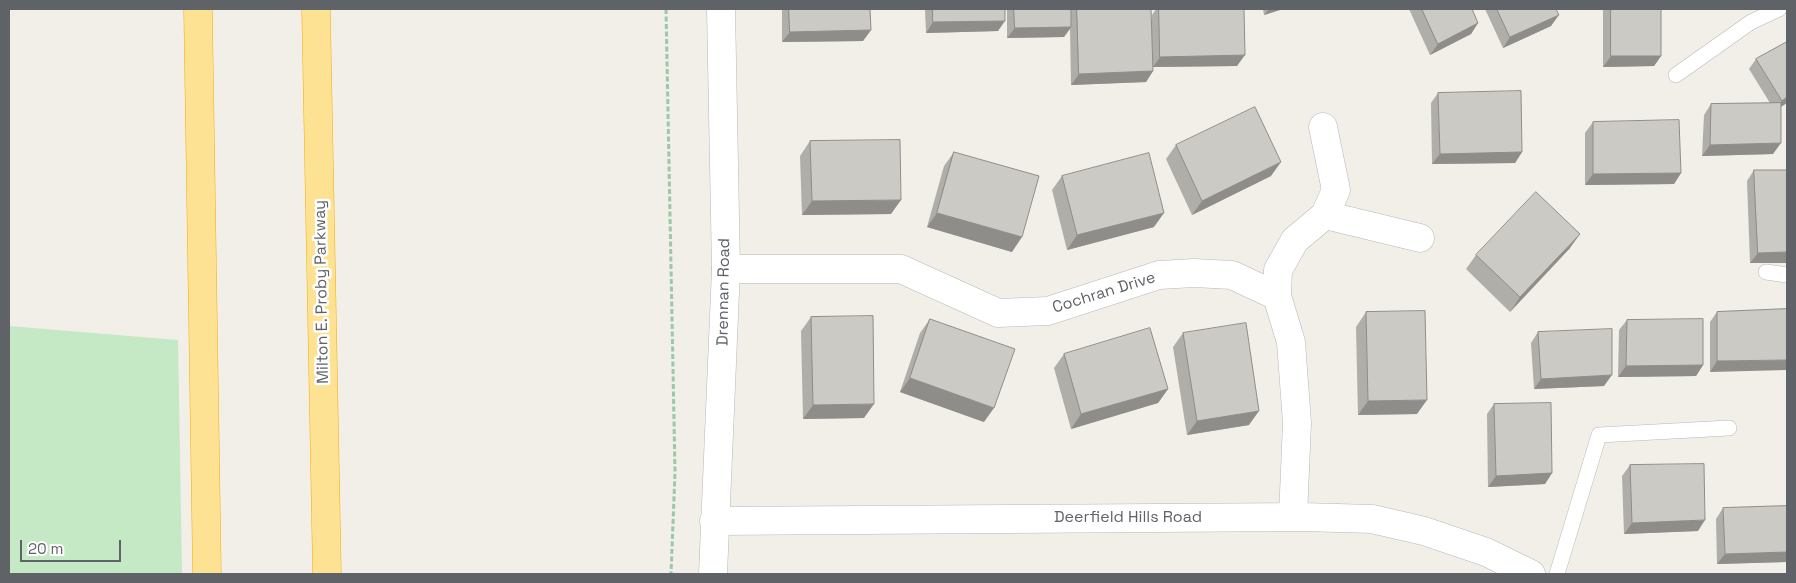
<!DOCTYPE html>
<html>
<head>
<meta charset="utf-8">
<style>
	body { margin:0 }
	#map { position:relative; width:1796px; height:583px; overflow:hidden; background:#f1efe8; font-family:"Space Grotesk",sans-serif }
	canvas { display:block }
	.frame { position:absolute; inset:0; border:10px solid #5f6368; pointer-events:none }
	.scale { position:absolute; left:20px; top:540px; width:101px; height:22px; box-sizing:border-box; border:2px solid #5f6368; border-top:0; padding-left:6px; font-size:15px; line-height:18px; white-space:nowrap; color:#5f6368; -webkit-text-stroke:4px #fff; paint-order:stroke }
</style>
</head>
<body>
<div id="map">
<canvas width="1796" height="583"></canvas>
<div class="frame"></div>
<div class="scale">20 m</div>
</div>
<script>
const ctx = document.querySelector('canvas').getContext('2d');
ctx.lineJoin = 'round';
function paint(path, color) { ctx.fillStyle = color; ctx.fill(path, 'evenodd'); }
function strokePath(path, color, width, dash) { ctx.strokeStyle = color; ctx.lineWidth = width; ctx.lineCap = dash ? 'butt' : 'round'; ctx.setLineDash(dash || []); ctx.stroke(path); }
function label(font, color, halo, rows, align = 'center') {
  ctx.font = font + ' "Space Grotesk",sans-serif'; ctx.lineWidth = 5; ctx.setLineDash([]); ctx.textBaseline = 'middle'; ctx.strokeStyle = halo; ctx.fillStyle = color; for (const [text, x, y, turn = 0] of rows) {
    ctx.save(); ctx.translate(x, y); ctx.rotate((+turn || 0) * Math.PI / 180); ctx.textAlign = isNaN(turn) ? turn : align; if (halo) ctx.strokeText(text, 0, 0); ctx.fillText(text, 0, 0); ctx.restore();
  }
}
paint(new Path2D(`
	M9,326L178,340L182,574H9Z`), '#c5e8c5');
const service = new Path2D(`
	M1676,75L1751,22L1779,9
	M1766,272L1787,275
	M1557,574L1599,435L1729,428`);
const minor = new Path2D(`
	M1325,215L1420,238
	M726,269H901L998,313L1048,311L1159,275L1194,273L1232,275L1277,296
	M1293,517L1297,423L1291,342L1277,296L1278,270L1295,240L1325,215L1336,190L1323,127
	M714,521L1303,517L1372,519L1424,531L1486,552L1531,574`);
const tertiary = new Path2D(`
	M713,574L726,269L721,9`);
const motorway = new Path2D(`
	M198,9L207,574
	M316,9L327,574`);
strokePath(service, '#b5b8bc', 16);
strokePath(minor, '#b5b8bc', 29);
strokePath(tertiary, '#b5b8bc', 29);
strokePath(motorway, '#f9ab00', 29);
strokePath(new Path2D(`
	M666,9L675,472L671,574`), '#9cc7a9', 3, [5, 2.5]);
strokePath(service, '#fff', 15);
strokePath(minor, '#fff', 28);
strokePath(tertiary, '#fff', 28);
strokePath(motorway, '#fde293', 28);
paint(new Path2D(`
	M782,9H870L871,30L863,41L782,42Z
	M925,9H1005L998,31L926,33Z
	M1007,9H1151L1152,54V15L1156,9H1244L1237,66L1153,67V71L1146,82L1071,85L1070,29L1064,37L1007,38Z
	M1263,9H1283L1264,15Z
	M1409,9H1472L1478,23L1471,34L1430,55Z
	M1485,9H1556L1551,26L1503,48Z
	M1603,9H1661V56L1654,66L1603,67Z
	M1787,42V103L1781,107L1773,154L1702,156L1704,115L1711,104L1770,103L1749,69L1756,59Z
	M1438,93L1522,152L1515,163L1432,164L1431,103Z
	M1593,122L1681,173L1674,184L1585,185V133Z
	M810,141L891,214L802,215L800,156Z
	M1176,145L1271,176L1192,215L1166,159Z
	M954,152L1012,252L927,227L944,166Z
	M1754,170L1787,263H1750L1747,181Z
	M1062,176L1154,227L1067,250L1052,190Z
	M1570,248L1510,312L1466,269L1476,255Z
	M1787,309L1710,372V322L1717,312Z
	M1366,312L1417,414L1358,415L1356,327Z
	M811,317L864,418L803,419L801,331Z
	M930,319L984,422L900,392L920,333Z
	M1627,320L1703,365L1696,376L1618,377L1619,330Z
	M1538,332L1604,386L1534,389L1531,343Z
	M1183,333L1249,425L1187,435L1173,347Z
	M1064,354L1168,389L1158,403L1071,429L1054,368Z
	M1494,404L1552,473L1545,484L1488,487L1487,414Z
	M1630,465L1698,531L1624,534L1622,476Z
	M1787,506V562L1717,564L1716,519L1723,508Z`), '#afaea9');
paint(new Path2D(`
	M1269,9H1283L1264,15Z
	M1559,15L1551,26L1503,48L1510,37Z
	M1005,21L998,31L926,33L933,22Z
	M1478,23L1471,34L1430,55L1438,44Z
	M1071,27L1064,37L1007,38L1015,28Z
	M871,30L863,41L782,42L790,32Z
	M1245,55L1237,66L1153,67L1160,57Z
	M1611,56H1661L1654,66L1603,67Z
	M1153,71L1146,82L1071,85L1079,74Z
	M1787,97V103L1774,111L1782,101Z
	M1781,143L1773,154L1702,156L1710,145Z
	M1522,152L1515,163L1432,164L1440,154Z
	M1281,162L1271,176L1192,215L1202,201Z
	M1681,173L1674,184L1585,185L1593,174Z
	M901,200L891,214L802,215L812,201Z
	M937,213L1022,237L1012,252L927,227Z
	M1164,213L1154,227L1067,250L1077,235Z
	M1580,234L1570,248L1510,312L1520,297Z
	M1787,252V263H1750L1758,253Z
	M1787,360V370L1710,372L1717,361Z
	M1703,365L1696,376L1618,377L1626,366Z
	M1612,375L1604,386L1534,389L1541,379Z
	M910,378L994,408L984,422L900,392Z
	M1168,389L1158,403L1071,429L1081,414Z
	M1427,400L1417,414L1358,415L1368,401Z
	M874,404L864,418L803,419L813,405Z
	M1259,411L1249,425L1187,435L1197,421Z
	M1552,473L1545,484L1488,487L1496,476Z
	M1705,520L1698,531L1624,534L1632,523Z
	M1787,552V562L1717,564L1725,554Z`), '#8f8d8a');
const building = new Path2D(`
	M789,9H870L871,30L790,32Z
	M933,9H1005V21L933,22Z
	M1014,9H1071V27L1015,28Z
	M1077,9H1151L1153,71L1079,74Z
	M1159,9H1244L1245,55L1160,57Z
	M1422,9H1472L1478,23L1438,44Z
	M1497,9H1556L1559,15L1510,37Z
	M1611,9H1661V56H1611Z
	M1787,42V97L1782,101L1756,59Z
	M1521,91L1522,152L1440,154L1438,93Z
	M1781,103V143L1710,145L1711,104Z
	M1255,107L1281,162L1202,201L1176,145Z
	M1679,120L1681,173L1593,174V122Z
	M900,140L901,200L812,201L810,141Z
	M954,152L1039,176L1022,237L937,213Z
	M1149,153L1164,213L1077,235L1062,176Z
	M1754,170H1787V252L1758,253Z
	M1536,192L1580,234L1520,297L1476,255Z
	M1787,309V360L1717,361V312Z
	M1425,311L1427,400L1368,401L1366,312Z
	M873,316L874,404L813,405L811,317Z
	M930,319L1015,349L994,408L910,378Z
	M1703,319V365L1626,366L1627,320Z
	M1246,323L1259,411L1197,421L1183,333Z
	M1150,328L1168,389L1081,414L1064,354Z
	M1612,329V375L1541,379L1538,332Z
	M1551,403L1552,473L1496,476L1494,404Z
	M1704,464L1705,520L1632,523L1630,465Z
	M1787,506V552L1725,554L1723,508Z`);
paint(building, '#cccac5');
strokePath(building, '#8f8d8a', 1);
label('16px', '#5f6368', '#fff', [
	["Milton E. Proby Parkway",322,292,-91],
	["Drennan Road",724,292,-89],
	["Cochran Drive",1104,293,-17],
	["Deerfield Hills Road",1128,518]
]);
</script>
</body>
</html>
